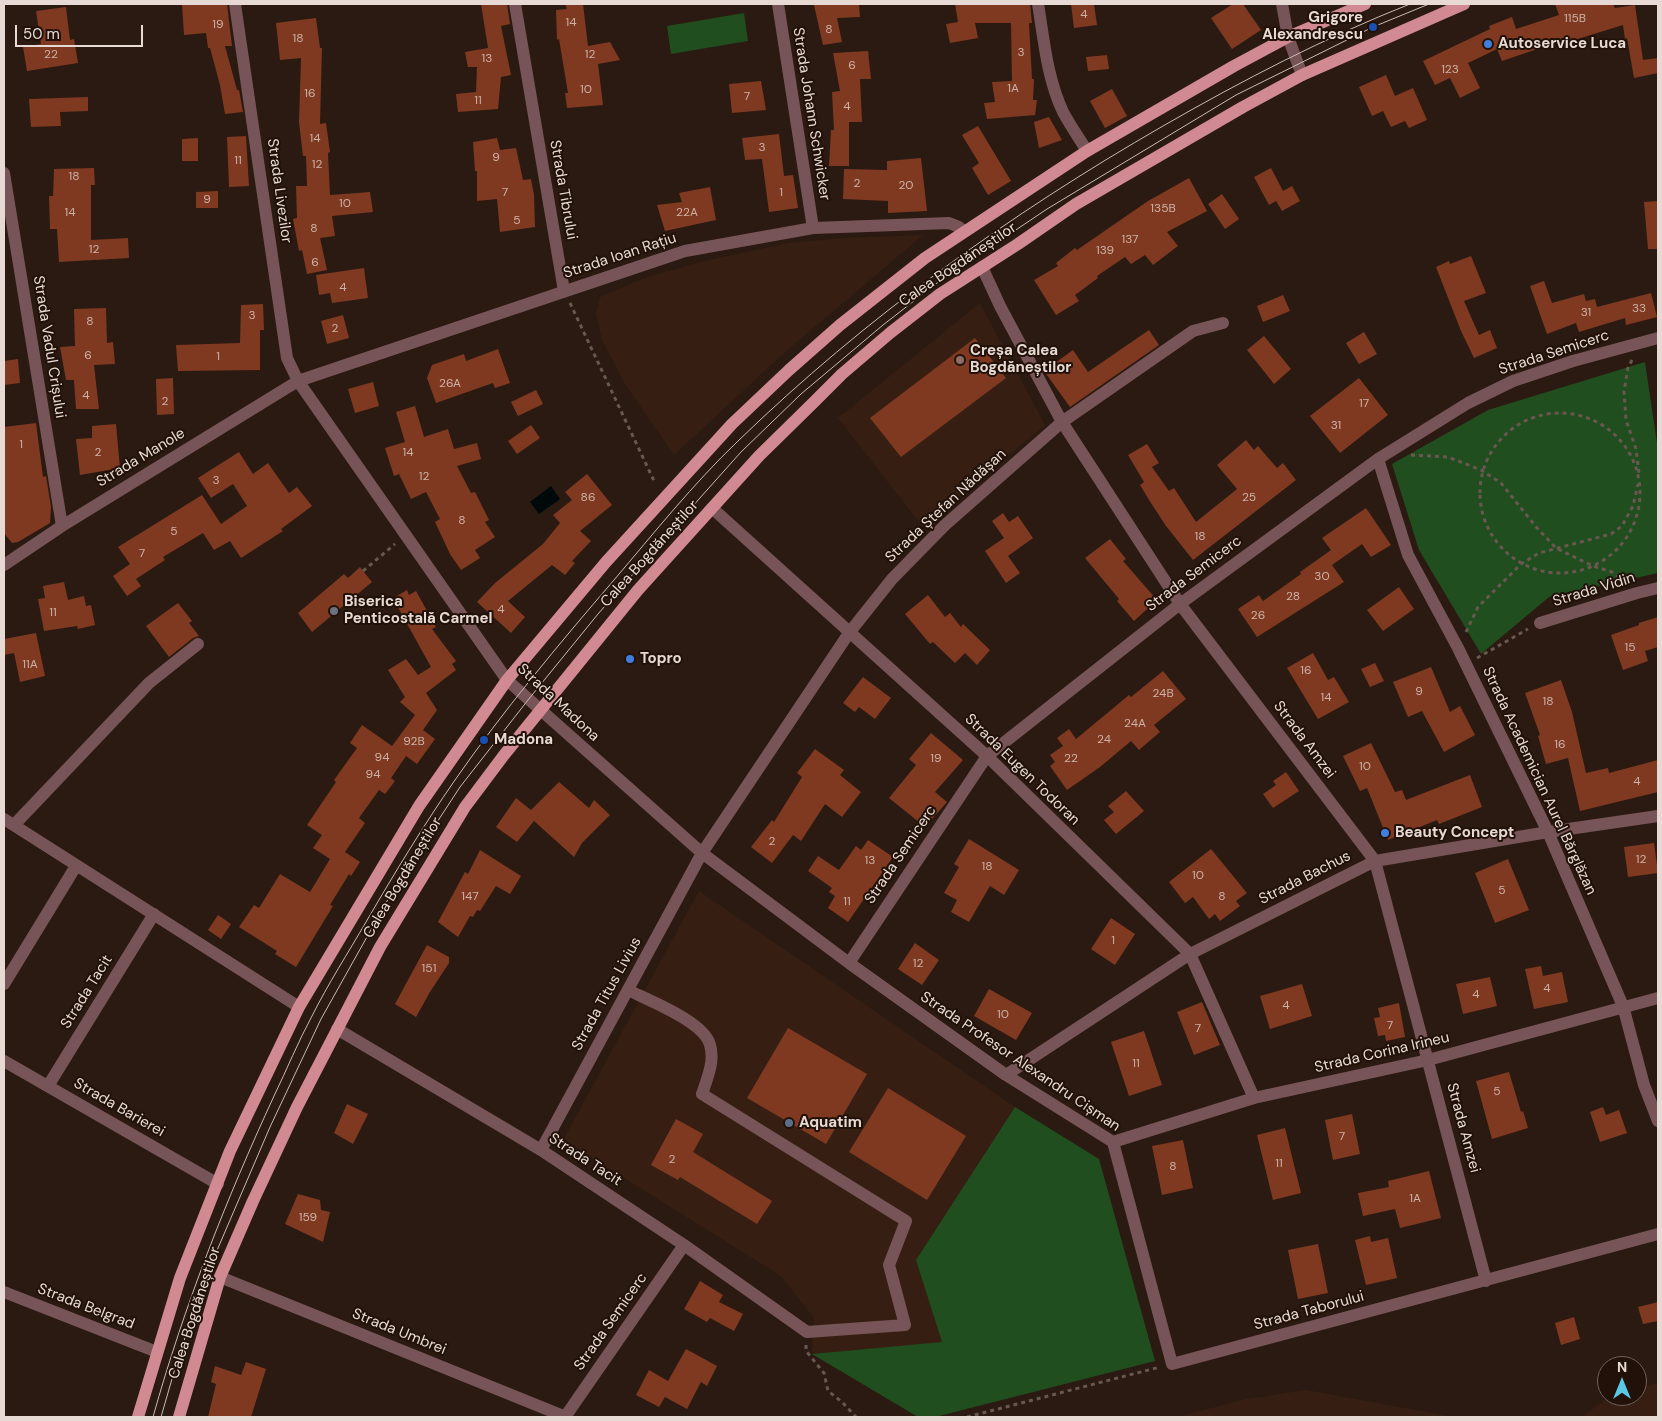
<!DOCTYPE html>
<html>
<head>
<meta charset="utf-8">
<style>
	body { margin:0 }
	#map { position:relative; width:1662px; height:1421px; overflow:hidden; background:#2b1a11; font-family:"DM Sans",sans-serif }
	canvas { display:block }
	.frame { position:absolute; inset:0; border:5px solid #e7dad4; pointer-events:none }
	.north { position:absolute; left:1597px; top:1356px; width:50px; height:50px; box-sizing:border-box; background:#211108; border:1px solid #70615a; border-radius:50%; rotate:0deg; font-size:14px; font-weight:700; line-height:20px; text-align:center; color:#e7dad4 }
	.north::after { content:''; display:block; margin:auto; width:18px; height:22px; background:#59c8e5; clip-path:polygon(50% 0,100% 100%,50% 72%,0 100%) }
	.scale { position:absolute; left:15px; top:25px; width:128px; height:22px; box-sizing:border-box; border:2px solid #e7dad4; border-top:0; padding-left:6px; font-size:15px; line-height:18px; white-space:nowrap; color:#e7dad4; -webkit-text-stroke:4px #211108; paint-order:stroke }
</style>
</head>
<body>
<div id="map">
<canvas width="1662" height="1421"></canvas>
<div class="frame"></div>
<div class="north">N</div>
<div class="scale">50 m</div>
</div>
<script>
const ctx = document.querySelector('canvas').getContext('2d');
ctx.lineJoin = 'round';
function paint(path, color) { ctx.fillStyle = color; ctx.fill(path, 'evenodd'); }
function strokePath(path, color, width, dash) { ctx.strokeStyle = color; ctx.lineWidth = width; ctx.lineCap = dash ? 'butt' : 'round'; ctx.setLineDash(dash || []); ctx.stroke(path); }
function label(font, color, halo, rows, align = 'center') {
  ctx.font = font + ' "DM Sans",sans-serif'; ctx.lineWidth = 4; ctx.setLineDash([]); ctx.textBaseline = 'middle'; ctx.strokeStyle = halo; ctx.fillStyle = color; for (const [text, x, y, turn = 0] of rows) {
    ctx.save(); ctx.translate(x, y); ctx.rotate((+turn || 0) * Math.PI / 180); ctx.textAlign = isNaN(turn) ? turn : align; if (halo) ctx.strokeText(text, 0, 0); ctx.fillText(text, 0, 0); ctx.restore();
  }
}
paint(new Path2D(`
	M923,235L784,353L674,455L625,384L602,340L596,313L600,297L647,277L709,260L789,243L845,238Z
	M980,303L1045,425L923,527L838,418Z
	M699,891L1015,1107L916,1260L943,1343L812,1354L814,1318L781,1276L563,1140Z
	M1658,1383V1417H1582L1610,1396H1637V1387Z
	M1306,1390L1454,1417H1177L1246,1399Z`), '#361f12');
paint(new Path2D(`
	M744,13L748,41L671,54L667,26Z
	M1645,362L1658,450V573L1549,597L1481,654L1419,550L1392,464L1488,410Z
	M1015,1107L1099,1159L1155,1361L935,1417H918L812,1354L942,1342L916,1260Z`), '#204e1e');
paint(new Path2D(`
	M551,486L560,499L539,514L530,502Z`), '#00090a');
paint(new Path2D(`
	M182,4H227L232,46H225L237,90H239L243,112L225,114L220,85L210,48H208L206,33L184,35Z
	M481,4H507L510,24L501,26L511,75L501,77L498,109L458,112L456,94L476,92L477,67H468L465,52L488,48Z
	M565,4H583L588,46L610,42L620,60L598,64L603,105L567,108L565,93H568L559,39L557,40L556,10L567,9Z
	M827,4H859L860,17L837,18L842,42L823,45L814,5Z
	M955,4H1030L1032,23H1029L1032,79H1034L1033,100H1037L1035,115L987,119L984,103L995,102L992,82L1012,81L1011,23H975L978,38L950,43L946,24L958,22Z
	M1071,4H1094L1097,25L1074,28Z
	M1233,4H1243L1261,30L1232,49L1211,18Z
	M1555,4H1613L1615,8L1635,5L1643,60L1658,58V73L1634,78L1627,38L1625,39L1623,25L1568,42L1567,39L1502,61L1497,49L1468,63L1480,88L1460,98L1450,78L1435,85L1423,61L1490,29L1489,26L1512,17L1516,29L1559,15Z
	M66,7L70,40L74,39L78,63L27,71L23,47L41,44L36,11Z
	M316,18L320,48H322L320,124L326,123L330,152L328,153L330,195L370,192L373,212L332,216L335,236L320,238L327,270L307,274L302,250L299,251L293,219L297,218L296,186H307L306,156H303L299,122L301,58L280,60L276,23Z
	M868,51L871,79H860L862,122H849V166H829L831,130H834L832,92L840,91L833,53Z
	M1107,55L1109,69L1088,71L1086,57Z
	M1386,75L1395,96L1413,88L1427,120L1409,128L1405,121L1391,127L1383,111L1372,116L1359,87Z
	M761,81L766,110L732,113L729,84Z
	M1112,89L1127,116L1105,128L1090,101Z
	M88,97V111L60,112L61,126L31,127L29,99Z
	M1049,117L1062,140L1039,148L1034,122Z
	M978,126L1011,181L988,195L972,168L979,163L962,135Z
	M779,134L784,176L793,175L798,208L769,212L762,159L745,160L742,138Z
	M246,136L249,186L229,187L227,137Z
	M198,138V161H182V139Z
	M497,138L500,150L516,148L523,180L531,179L534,195L535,227L500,232L497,199L477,201V171H475L473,142Z
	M921,158L927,211L888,213V201L843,199L844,169L887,170V161Z
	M94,168L95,185H91V240L128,238L129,258L59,262L57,229H50L49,196H53L54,169Z
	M1271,168L1283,191L1292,186L1300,201L1282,211L1276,201L1269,205L1254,177Z
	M1189,178L1207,211L1167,232L1178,246L1153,265L1145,255L1131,264L1125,257L1097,276L1098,278L1075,295L1079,301L1056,315L1034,280L1058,266L1056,263L1075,248L1077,250L1148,201Z
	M710,187L716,220L665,231L657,205L682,202L679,193Z
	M218,191V208H196V192Z
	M1222,194L1239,219L1225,229L1208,204Z
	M1658,201V249H1648L1644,202Z
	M1471,256L1486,293L1464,301L1479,335L1490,330L1497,348L1474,358L1461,331L1436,267L1449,261L1450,264Z
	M364,268L368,298L332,303L330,293L319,295L316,275Z
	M1544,281L1552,303L1584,294L1586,301L1595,299L1597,307L1651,293L1657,317L1626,325L1625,318L1579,332L1576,323L1547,334L1530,286Z
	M1283,295L1290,311L1263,322L1257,306Z
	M263,304L264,330H260V370L178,371L176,345L240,343L241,305Z
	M106,308L107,343L113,342L115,364L94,365L99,409H76L74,380H66L60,347L75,346L74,309Z
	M343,315L349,338L327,344L321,321Z
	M1149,330L1159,345L1070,407L1044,371L1073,350L1088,372Z
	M1364,332L1377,354L1359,364L1346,343Z
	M1264,336L1291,369L1274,384L1247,350Z
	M975,338L1006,378L901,457L870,418Z
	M498,349L510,383L495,388L493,383L436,403L427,378L432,365L464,354L466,361Z
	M18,359L20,383L4,385V361Z
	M173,378L174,414L157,415L156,379Z
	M1359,378L1388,415L1340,453L1310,416Z
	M373,382L379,406L355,413L348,389Z
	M536,390L543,404L518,416L511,402Z
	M415,406L424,437L448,429L454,449L477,443L481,459L457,466L471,493L475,492L489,520L485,522L495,537L475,550L480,558L461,570L450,554L435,522L440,519L426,492L411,499L399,474L394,476L385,448L405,442L396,412Z
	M36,423L43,477L46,476L51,507L50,523L18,542L12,543L4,533V427Z
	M116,424L120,468L80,475L76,439L92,438V426Z
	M531,425L540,438L517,454L508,441Z
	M1246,440L1254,450L1258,446L1277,468L1283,463L1296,480L1193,560L1166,526L1151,503L1140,485L1144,482L1128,455L1147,444L1159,463L1152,467L1169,491L1174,488L1196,522L1237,489L1217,465Z
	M239,452L253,474L268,463L289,493L297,487L312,506L281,529L283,531L241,558L230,541L214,550L203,533L163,557L165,560L136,579L141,586L127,596L113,576L130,564L118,547L202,495L221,524L247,506L233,484L211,498L198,478Z
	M587,474L612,505L580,531L591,541L572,561L575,563L565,575L552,565L508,601L525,617L511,633L477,602L495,583L543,544L560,523L553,515L572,500L565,492Z
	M1366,508L1391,545L1371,557L1362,544L1332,565L1344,582L1257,637L1238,609L1259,595L1263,601L1301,574L1300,572L1331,550L1322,538Z
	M1003,513L1009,522L1018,516L1033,538L1008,556L1020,573L1006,583L985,551L1004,538L992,521Z
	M1110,539L1126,559L1123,561L1157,600L1134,621L1117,601L1119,599L1085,558Z
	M360,567L372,582L312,632L298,613L344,574L348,578Z
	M64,582L68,600L84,596L86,606L91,605L95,625L78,629L77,626L44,631L38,599L45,598L43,586Z
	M1399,587L1414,609L1383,631L1367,610Z
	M407,590L409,595L416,591L436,627L432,629L456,661L452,664L456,670L426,693L437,710L423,730L435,739L417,764L406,756L391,778L395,781L385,794L379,790L359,818L365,823L345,852L360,862L351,876L349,874L330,905L333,906L296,967L275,954L277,951L239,927L254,905L259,908L280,874L310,892L330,859L313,848L322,835L307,825L336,782L334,780L357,748L350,743L362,725L392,746L415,715L400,702L405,697L388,670L406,659L418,675L431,667L395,602V597Z
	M928,595L945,617L950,613L961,627L963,624L990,650L977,665L965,653L955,663L933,642L930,644L905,614Z
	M178,603L192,621L189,623L199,636L193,638L169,657L146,626Z
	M1658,617V647L1645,651L1648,661L1623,670L1611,635L1639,625V623Z
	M36,633L45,676L20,682L14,653L4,655V639Z
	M1313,653L1328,680L1334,677L1349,702L1318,719L1287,668Z
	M1375,663L1384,681L1370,687L1361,669Z
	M1431,667L1450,712L1460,706L1475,735L1444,752L1422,711L1408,717L1393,682Z
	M1163,671L1186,699L1154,725L1160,732L1139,750L1131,741L1100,767L1067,790L1050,766L1055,762L1050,755L1063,746L1057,738L1069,729L1076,739L1129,695L1131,697Z
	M863,677L891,698L875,719L859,707L855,712L843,703Z
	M1561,680L1572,712L1586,773L1608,768L1609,773L1658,760V792L1580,811L1568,758L1546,764L1538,736L1540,735L1525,693Z
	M931,733L963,760L935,792L947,802L925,827L889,798L916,765L909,759Z
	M1371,743L1395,792L1402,790L1406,800L1470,775L1482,807L1439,824L1437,820L1388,840L1367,788L1360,791L1343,756Z
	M815,749L844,770L840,775L861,792L842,817L825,804L801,841L793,835L772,863L751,847L772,820L774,822L802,777L797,773Z
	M1286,772L1299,791L1273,808L1263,794L1276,785L1273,781Z
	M559,782L589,808L594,800L610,815L582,843L574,857L534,821L517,842L496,827L516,798L531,810Z
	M1126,791L1144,811L1116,834L1104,820L1114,812L1108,806Z
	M969,839L1019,870L1004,895L990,886L969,922L951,912L957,900L944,893L959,867L954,864Z
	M868,840L893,857L848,922L828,908L835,896L829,892L832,888L808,871L818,856L839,870L856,846L861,850Z
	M1654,843L1658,873L1628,877L1624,847Z
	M1211,849L1247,893L1236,901L1240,906L1220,921L1215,914L1209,919L1193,897L1185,903L1169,882Z
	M480,850L521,876L510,894L496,886L480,911L477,910L473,917L470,916L458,937L438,922L465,872L468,874Z
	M1508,859L1529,910L1495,923L1475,873Z
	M218,915L231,924L221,939L208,930Z
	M1111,918L1135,934L1115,965L1091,949Z
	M915,943L939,960L922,985L898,969Z
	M427,945L449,957V963L430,992L416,1017L395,1004Z
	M1541,966L1543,976L1562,972L1568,1002L1534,1009L1525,969Z
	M1490,977L1497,1006L1463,1014L1456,984Z
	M1302,984L1312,1016L1270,1029L1260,996Z
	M989,989L1032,1013L1016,1040L974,1016Z
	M1202,1002L1220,1045L1194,1055L1177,1012Z
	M1399,1003L1405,1037L1386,1041L1385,1035L1378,1036L1374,1018L1380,1017L1378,1008Z
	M788,1028L867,1074L826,1144L747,1098Z
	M1144,1031L1162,1085L1129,1096L1111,1042Z
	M1509,1072L1521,1112L1523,1111L1528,1128L1492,1139L1476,1081Z
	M888,1088L966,1136L927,1200L849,1152Z
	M347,1104L368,1114L353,1144L334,1133Z
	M1603,1107L1606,1115L1619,1110L1627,1133L1600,1142L1590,1112Z
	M1352,1114L1360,1154L1333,1160L1325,1120Z
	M676,1119L703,1134L693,1152L772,1201L757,1224L680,1177L678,1180L651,1165Z
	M1285,1128L1301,1193L1273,1200L1257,1135Z
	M1183,1140L1193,1188L1162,1195L1152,1146Z
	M1429,1171L1441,1218L1400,1228L1395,1209L1363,1216L1358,1193L1389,1187L1388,1181Z
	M298,1194L320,1200L321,1210L330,1212L323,1242L285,1224Z
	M1370,1236L1371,1242L1388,1238L1397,1278L1366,1285L1355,1240Z
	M1318,1244L1328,1293L1298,1299L1288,1250Z
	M700,1281L723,1295L719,1302L743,1314L734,1331L710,1318L707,1322L684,1309Z
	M1658,1302V1321L1643,1324L1638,1307Z
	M1574,1317L1580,1339L1561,1345L1555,1323Z
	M686,1349L717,1366L707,1386L701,1382L687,1409L665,1397L659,1407L636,1395L649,1370L668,1381Z
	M246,1362L266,1369L251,1417H208L216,1384L211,1382L215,1366L241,1375Z`), '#7f3921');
strokePath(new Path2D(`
	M570,303L655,483
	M1632,360L1628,368L1624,391L1626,420L1636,449L1639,473
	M1480 493a80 80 0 1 1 160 0a80 80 0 1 1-160 0Z
	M1411,455L1448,457L1481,470L1501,483L1537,528L1556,548L1593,566L1612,572L1627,582
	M363,571L395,544
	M1466,632L1478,607L1521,564L1539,553L1611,534L1622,526L1633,506L1638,484
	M1477,658L1528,629
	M806,1345V1351L824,1373L828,1391L842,1402L856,1417
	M967,1417L1160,1367`), '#685850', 3, [4, 4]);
strokePath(new Path2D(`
	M235,4L287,358L298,381L507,680L702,853L849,963L1006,1075L1113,1142L1172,1364L1658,1234
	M515,4L564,291
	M778,4L813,228
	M1038,4C1044,40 1047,78 1063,112C1070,125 1079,138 1087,151
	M1282,4L1288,37L1302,75
	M4,173L62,526
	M982,267L1000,306L1062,422L1180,604L1375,861L1486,1281
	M1378,459L1408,555L1458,648L1548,832L1623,1006L1644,1085L1658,1121
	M712,508L987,756L1190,954L1254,1098
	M4,565L62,526L298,381L685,251L813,228L949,223L959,227L963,231
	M1540,623L1637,593L1658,588
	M4,819L299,1007
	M14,825L149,683L198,644
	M849,963L987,756L1180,604L1378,459L1468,403L1513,381L1573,361L1658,338
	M4,984L76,866
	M337,1029L541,1150L684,1245L807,1332L905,1325L889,1265L906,1221L702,1094C707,1079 715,1061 710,1045C705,1022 648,1000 628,990
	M4,1061L218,1184
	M1006,1075L1190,954L1375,861L1548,832L1658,816
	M48,1086L154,914
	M1113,1142L1254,1098L1428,1060L1658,998
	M541,1150L702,853L849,633L892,579L945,525L1062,422L1193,331L1223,323
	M220,1277L566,1417
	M4,1292L157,1352
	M565,1417L684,1245`), '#775458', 12);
strokePath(new Path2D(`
	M138,1417L180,1278L230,1151L299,1007L419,806L507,680L606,562L732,424L789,370L840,325L925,258L1087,151L1234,66L1288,37L1365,4
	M179,1417L220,1277L253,1201L297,1107L380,947L465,807L504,755L638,590L759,456L813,403L842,374L890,333L940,294L1018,244L1076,204L1243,107L1302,75L1464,4`), '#d18992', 12);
strokePath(new Path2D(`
	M153,1417C184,1306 226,1200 274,1096C287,1069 298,1042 312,1016C328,984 348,953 366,922C394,874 423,826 455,780C503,711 558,645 614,580C654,533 693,484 738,441C865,318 1010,214 1163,126C1243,80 1324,38 1410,4
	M161,1417L176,1365L203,1283L270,1127L321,1019L396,885L460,787L528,700L598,614L699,499L741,452L801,394L883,325L937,283L1047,209L1236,95L1373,27L1429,4`), '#c8bbb4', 1);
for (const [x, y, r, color] of [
	[1373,27,5,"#1a4fb4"],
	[1488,44,5,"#3f7fe0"],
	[960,360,5,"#8d6e63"],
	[334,611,5,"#6b7280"],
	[630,659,5,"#3f7fe0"],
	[484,740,5,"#1a4fb4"],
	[1385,833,5,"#3f7fe0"],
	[789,1123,5,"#5c6f8a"]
]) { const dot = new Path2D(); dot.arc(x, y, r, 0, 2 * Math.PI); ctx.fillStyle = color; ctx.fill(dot); strokePath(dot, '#211108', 2); }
label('12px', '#cdb2a7', null, [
	["4",1084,15],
	["115B",1575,19],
	["14",571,23],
	["19",218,25],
	["8",829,30],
	["18",298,39],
	["3",1021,53],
	["22",51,55],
	["12",590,55],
	["13",487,59],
	["6",852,66],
	["123",1450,70],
	["1A",1013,89],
	["10",586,90],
	["16",310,94],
	["7",747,97],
	["11",478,101],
	["4",847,107],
	["14",315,139],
	["3",762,148],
	["9",496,158],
	["11",238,161],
	["12",317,165],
	["18",74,177],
	["2",857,184],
	["20",906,186],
	["7",505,193],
	["1",781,193],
	["9",207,200],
	["10",345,204],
	["135B",1163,209],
	["14",70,213],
	["22A",687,213],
	["5",517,221],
	["8",314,229],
	["137",1130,240],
	["12",94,250],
	["139",1105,251],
	["6",315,263],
	["4",343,288],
	["33",1639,309],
	["31",1586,313],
	["3",252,316],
	["8",90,322],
	["2",335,329],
	["6",88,356],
	["1",218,357],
	["26A",450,384],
	["4",86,396],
	["2",165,402],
	["17",1364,404],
	["31",1336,426],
	["1",21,445],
	["2",98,453],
	["14",408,453],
	["12",424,477],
	["3",216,481],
	["86",588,498],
	["25",1249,498],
	["8",462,521],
	["5",174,532],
	["18",1200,537],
	["7",142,554],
	["30",1322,577],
	["28",1293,597],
	["4",501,610],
	["11",53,613],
	["26",1258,616],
	["15",1630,648],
	["11A",30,665],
	["16",1306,671],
	["9",1419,692],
	["24B",1163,694],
	["14",1326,698],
	["18",1548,702],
	["24A",1135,724],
	["24",1104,740],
	["92B",414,742],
	["16",1560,745],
	["94",382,758],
	["19",936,759],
	["22",1071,759],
	["10",1365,767],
	["94",373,775],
	["4",1637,782],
	["2",772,842],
	["12",1641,860],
	["13",870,861],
	["18",987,867],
	["10",1198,876],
	["5",1502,891],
	["147",470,897],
	["8",1222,897],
	["11",847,902],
	["1",1113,941],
	["12",918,964],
	["151",429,969],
	["4",1547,989],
	["4",1476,995],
	["4",1286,1006],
	["10",1003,1015],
	["7",1390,1026],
	["7",1198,1029],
	["11",1136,1064],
	["5",1497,1092],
	["7",1342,1137],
	["2",672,1160],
	["11",1279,1164],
	["8",1173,1167],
	["1A",1415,1199],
	["159",308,1218]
]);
label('bold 15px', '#e7dad4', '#211108', [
	["Grigore",1363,18,"right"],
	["Alexandrescu",1363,35,"right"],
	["Autoservice Luca",1498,44],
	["Creșa Calea",970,351],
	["Bogdăneștilor",970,368],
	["Biserica",344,602],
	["Penticostală Carmel",344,619],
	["Topro",640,659],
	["Madona",494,740],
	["Beauty Concept",1395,833],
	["Aquatim",799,1123]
], 'left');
label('15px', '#e7dad4', '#211108', [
	["Strada Johann Schwicker",811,114,81],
	["Strada Tibrului",563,190,80],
	["Strada Livezilor",279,191,82],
	["Strada Ioan Rațiu",620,256,-18],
	["Calea Bogdăneștilor",958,265,-34],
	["Strada Vadul Crișului",49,347,81],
	["Strada Semicerc",1554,353,-18],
	["Strada Manole",141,458,-31],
	["Strada Ștefan Nădășan",946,506,-43],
	["Calea Bogdăneștilor",650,554,-48],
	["Strada Semicerc",1194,574,-37],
	["Strada Vidin",1594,590,-17],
	["Strada Madona",558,703,43],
	["Strada Amzei",1304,740,53],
	["Strada Eugen Todoran",1022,770,44],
	["Strada Academician Aurel Bărglăzan",1539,781,65],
	["Strada Semicerc",901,855,-56],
	["Calea Bogdăneștilor",403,878,-59],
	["Strada Bachus",1305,878,-27],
	["Strada Tacit",87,992,-58],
	["Strada Titus Livius",607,994,-61],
	["Strada Corina Irineu",1382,1053,-13],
	["Strada Profesor Alexandru Cișman",1020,1062,34],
	["Strada Barierei",119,1108,30],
	["Strada Amzei",1463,1128,75],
	["Strada Tacit",585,1160,33],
	["Strada Belgrad",86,1307,21],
	["Strada Taborului",1309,1311,-15],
	["Calea Bogdăneștilor",195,1313,-72],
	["Strada Semicerc",611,1322,-55],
	["Strada Umbrei",399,1332,22]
]);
</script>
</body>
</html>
